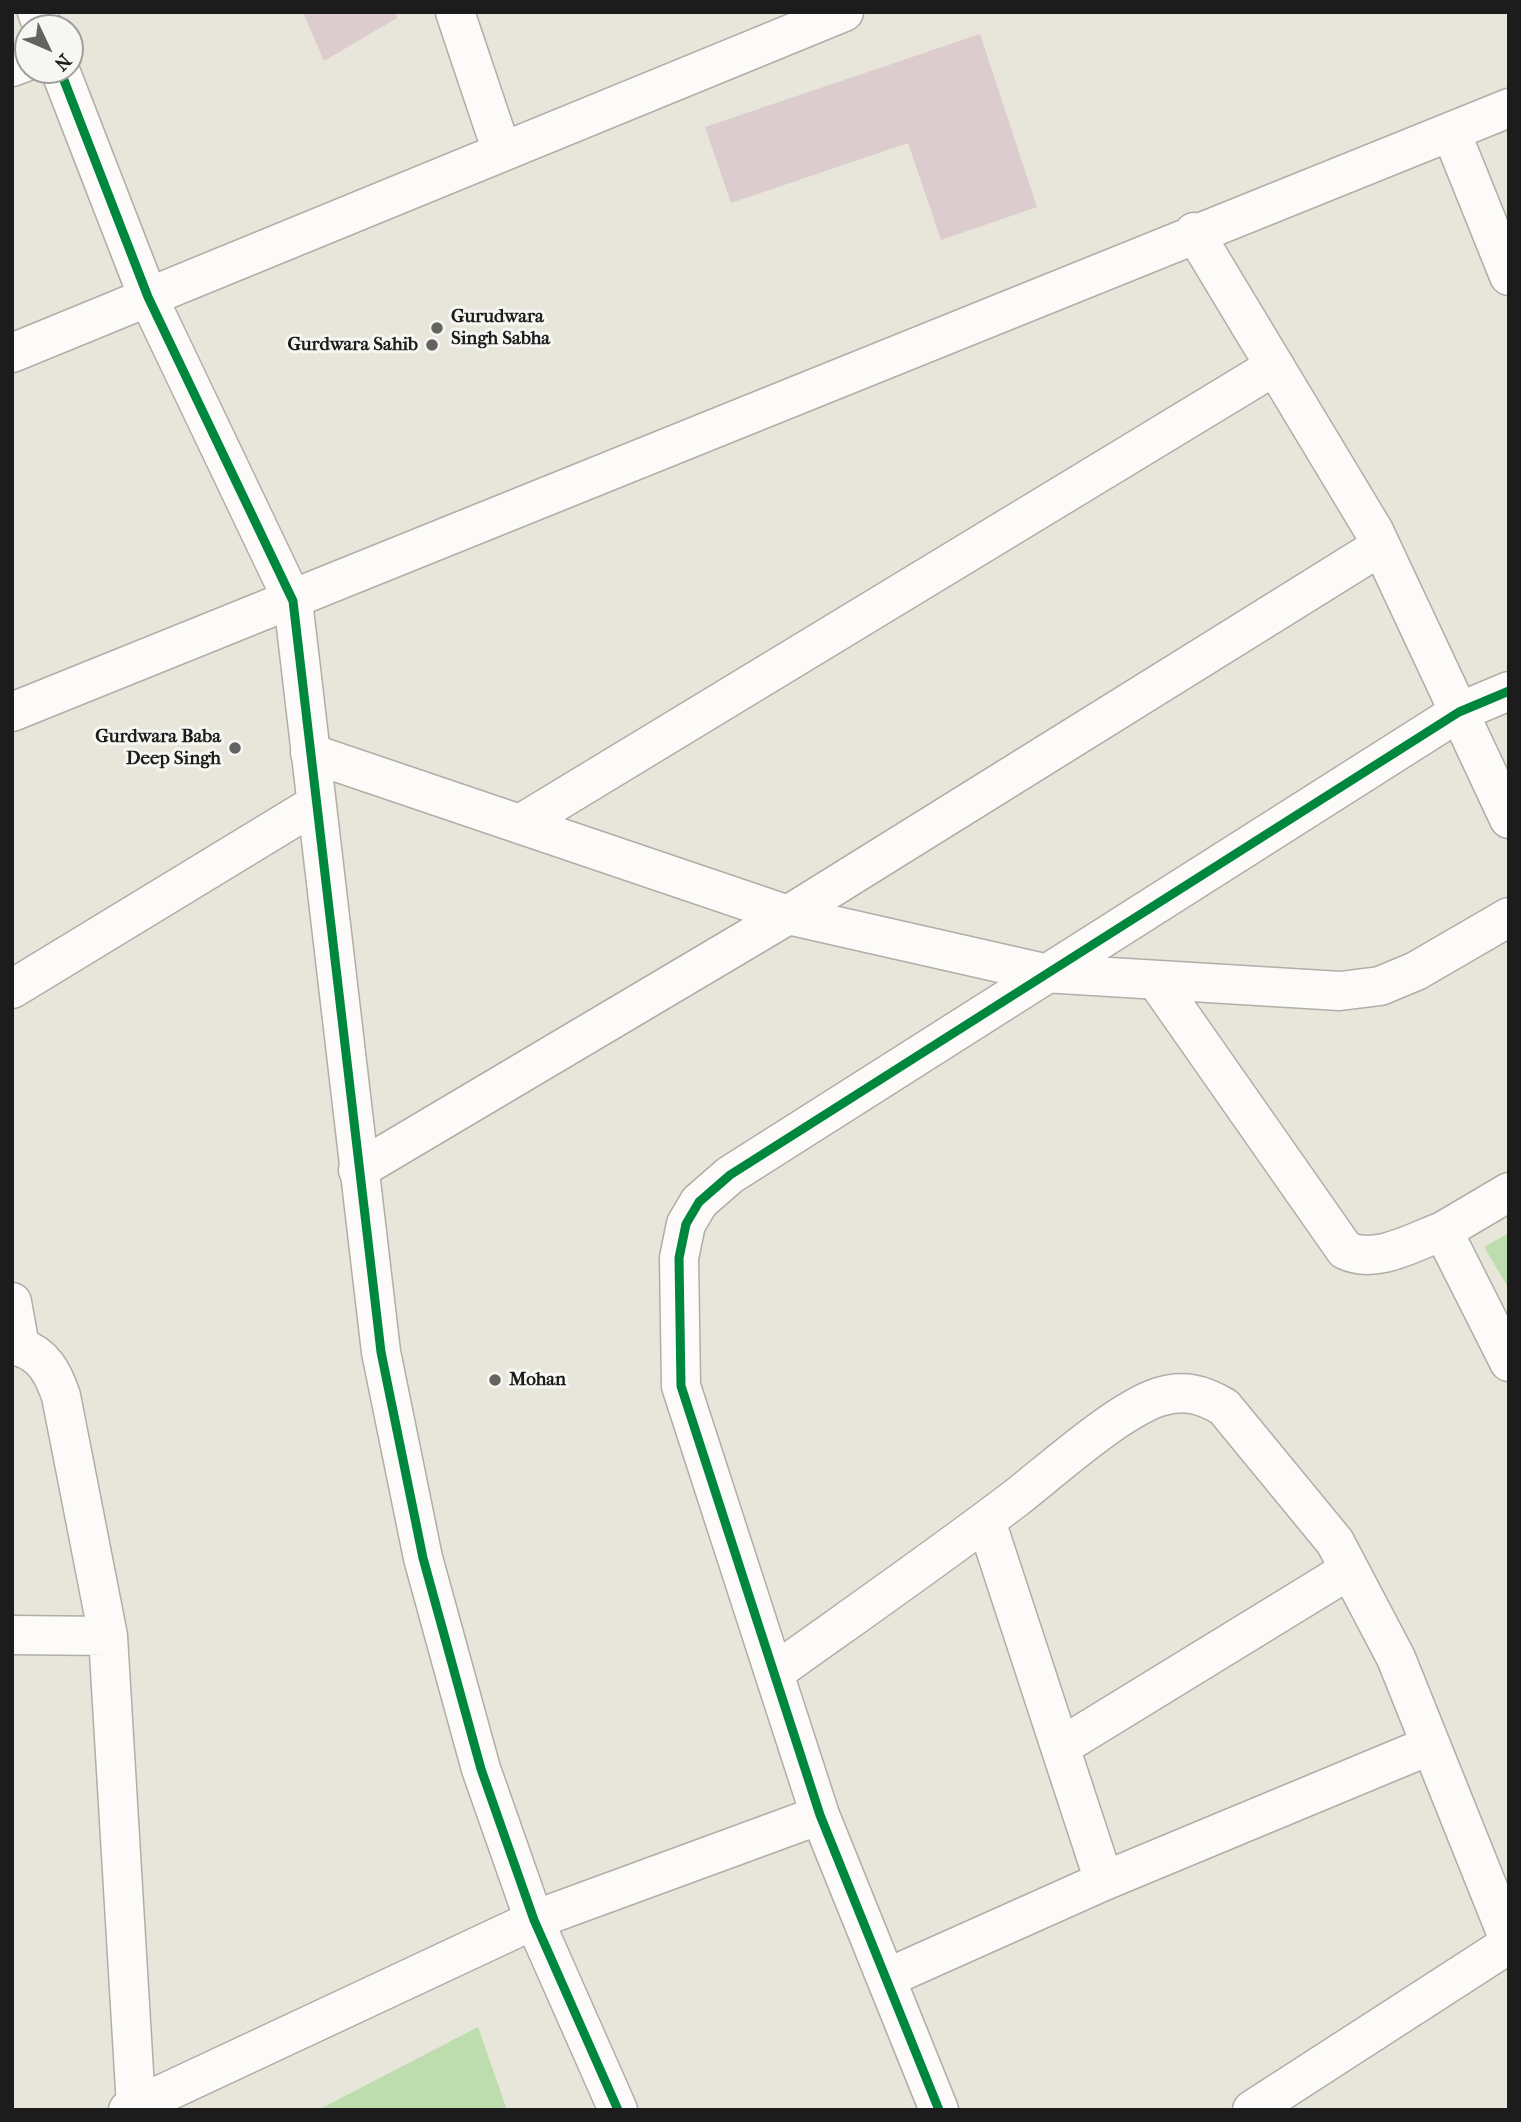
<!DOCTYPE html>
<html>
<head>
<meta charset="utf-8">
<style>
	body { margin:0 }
	#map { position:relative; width:1521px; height:2122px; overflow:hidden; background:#e8e6db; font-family:"IM FELL French Canon",serif }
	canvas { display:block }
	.frame { position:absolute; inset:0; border:14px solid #1c1c1c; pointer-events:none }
	.north { position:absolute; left:14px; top:14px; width:70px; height:70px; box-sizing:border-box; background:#f6f6f2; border:2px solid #9f9f9c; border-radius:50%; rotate:134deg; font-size:19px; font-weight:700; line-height:28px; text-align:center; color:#1c1c1c }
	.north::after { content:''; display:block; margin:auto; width:24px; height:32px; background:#63635f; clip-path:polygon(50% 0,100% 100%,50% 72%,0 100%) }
</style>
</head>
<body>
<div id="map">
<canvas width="1521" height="2122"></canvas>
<div class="frame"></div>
<div class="north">N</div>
</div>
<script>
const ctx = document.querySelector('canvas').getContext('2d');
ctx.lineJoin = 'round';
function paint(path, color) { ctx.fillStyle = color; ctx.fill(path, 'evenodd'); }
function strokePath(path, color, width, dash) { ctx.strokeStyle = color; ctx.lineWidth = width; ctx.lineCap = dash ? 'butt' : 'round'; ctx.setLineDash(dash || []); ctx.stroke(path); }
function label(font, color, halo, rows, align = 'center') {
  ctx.font = font + ' "IM FELL French Canon",serif'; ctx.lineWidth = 6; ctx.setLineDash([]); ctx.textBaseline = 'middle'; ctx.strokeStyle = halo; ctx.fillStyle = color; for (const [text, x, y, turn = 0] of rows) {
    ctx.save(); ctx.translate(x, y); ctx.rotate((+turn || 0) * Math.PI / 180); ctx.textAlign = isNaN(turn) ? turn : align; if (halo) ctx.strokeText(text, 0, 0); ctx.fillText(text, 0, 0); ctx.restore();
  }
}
paint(new Path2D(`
	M1509,1233V1289L1484,1247Z
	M478,2027L507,2110H318Z`), '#bdddaf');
paint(new Path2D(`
	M311,12H396L397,18L324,61L304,15Z
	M980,34L1037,207L941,240L908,143L731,203L705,127Z`), '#ddccce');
const minor = new Path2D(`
	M455,12L502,152
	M12,67L28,61
	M1451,132L1509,276
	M1194,232L1374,531L1509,819
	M12,353L844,12
	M12,712L1509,108
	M310,753L788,915L1044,973L1340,991L1380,986L1416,971L1509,917
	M520,824L1275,366
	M1156,980L1345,1250C1376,1265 1413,1242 1443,1231
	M12,989L316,804
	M358,1170L788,915L1381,546
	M1509,1192L1443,1231L1509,1362
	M12,1302L20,1347C44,1355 53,1373 61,1396L108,1636L136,2106
	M986,1521L1104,1881
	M12,1635L108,1636
	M774,1673C855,1615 937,1558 1016,1498C1053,1469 1117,1411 1159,1397C1183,1389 1202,1394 1224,1407L1335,1542L1396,1658L1509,1940
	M1062,1746L1349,1570
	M887,1978L1104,1881L1431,1745
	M128,2110L534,1920L820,1815
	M939,2110L820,1815L681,1386L679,1258L686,1224L699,1202L730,1175L1459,712L1509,691
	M1252,2110L1509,1944`);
const tertiary = new Path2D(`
	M37,12L43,28
	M60,70L148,297L293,601L381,1352L423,1558L481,1769L534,1920L618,2110`);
strokePath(minor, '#afaea7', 41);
strokePath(tertiary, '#afaea7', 41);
strokePath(minor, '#fcfbfa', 38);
strokePath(tertiary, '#fcfbfa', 38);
strokePath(new Path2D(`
	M60,70L148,297L293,601L381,1352L423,1558L481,1769L534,1920L618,2110
	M939,2110L820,1815L681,1386L679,1258L686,1224L699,1202L730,1175L1459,712L1509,691`), '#00873e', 9);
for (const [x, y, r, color] of [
	[437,328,7,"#63635f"],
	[432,345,7,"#63635f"],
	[235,748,7,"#63635f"],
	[495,1380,7,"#63635f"]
]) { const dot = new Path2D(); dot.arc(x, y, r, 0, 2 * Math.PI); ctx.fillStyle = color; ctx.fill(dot); strokePath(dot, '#f6f6f2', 2.5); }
label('bold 19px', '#1c1c1c', '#f6f6f2', [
	["Gurudwara",451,317],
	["Singh Sabha",451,339],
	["Gurdwara Sahib",418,345,"right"],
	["Gurdwara Baba",221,737,"right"],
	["Deep Singh",221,759,"right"],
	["Mohan",509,1380]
], 'left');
</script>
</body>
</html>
